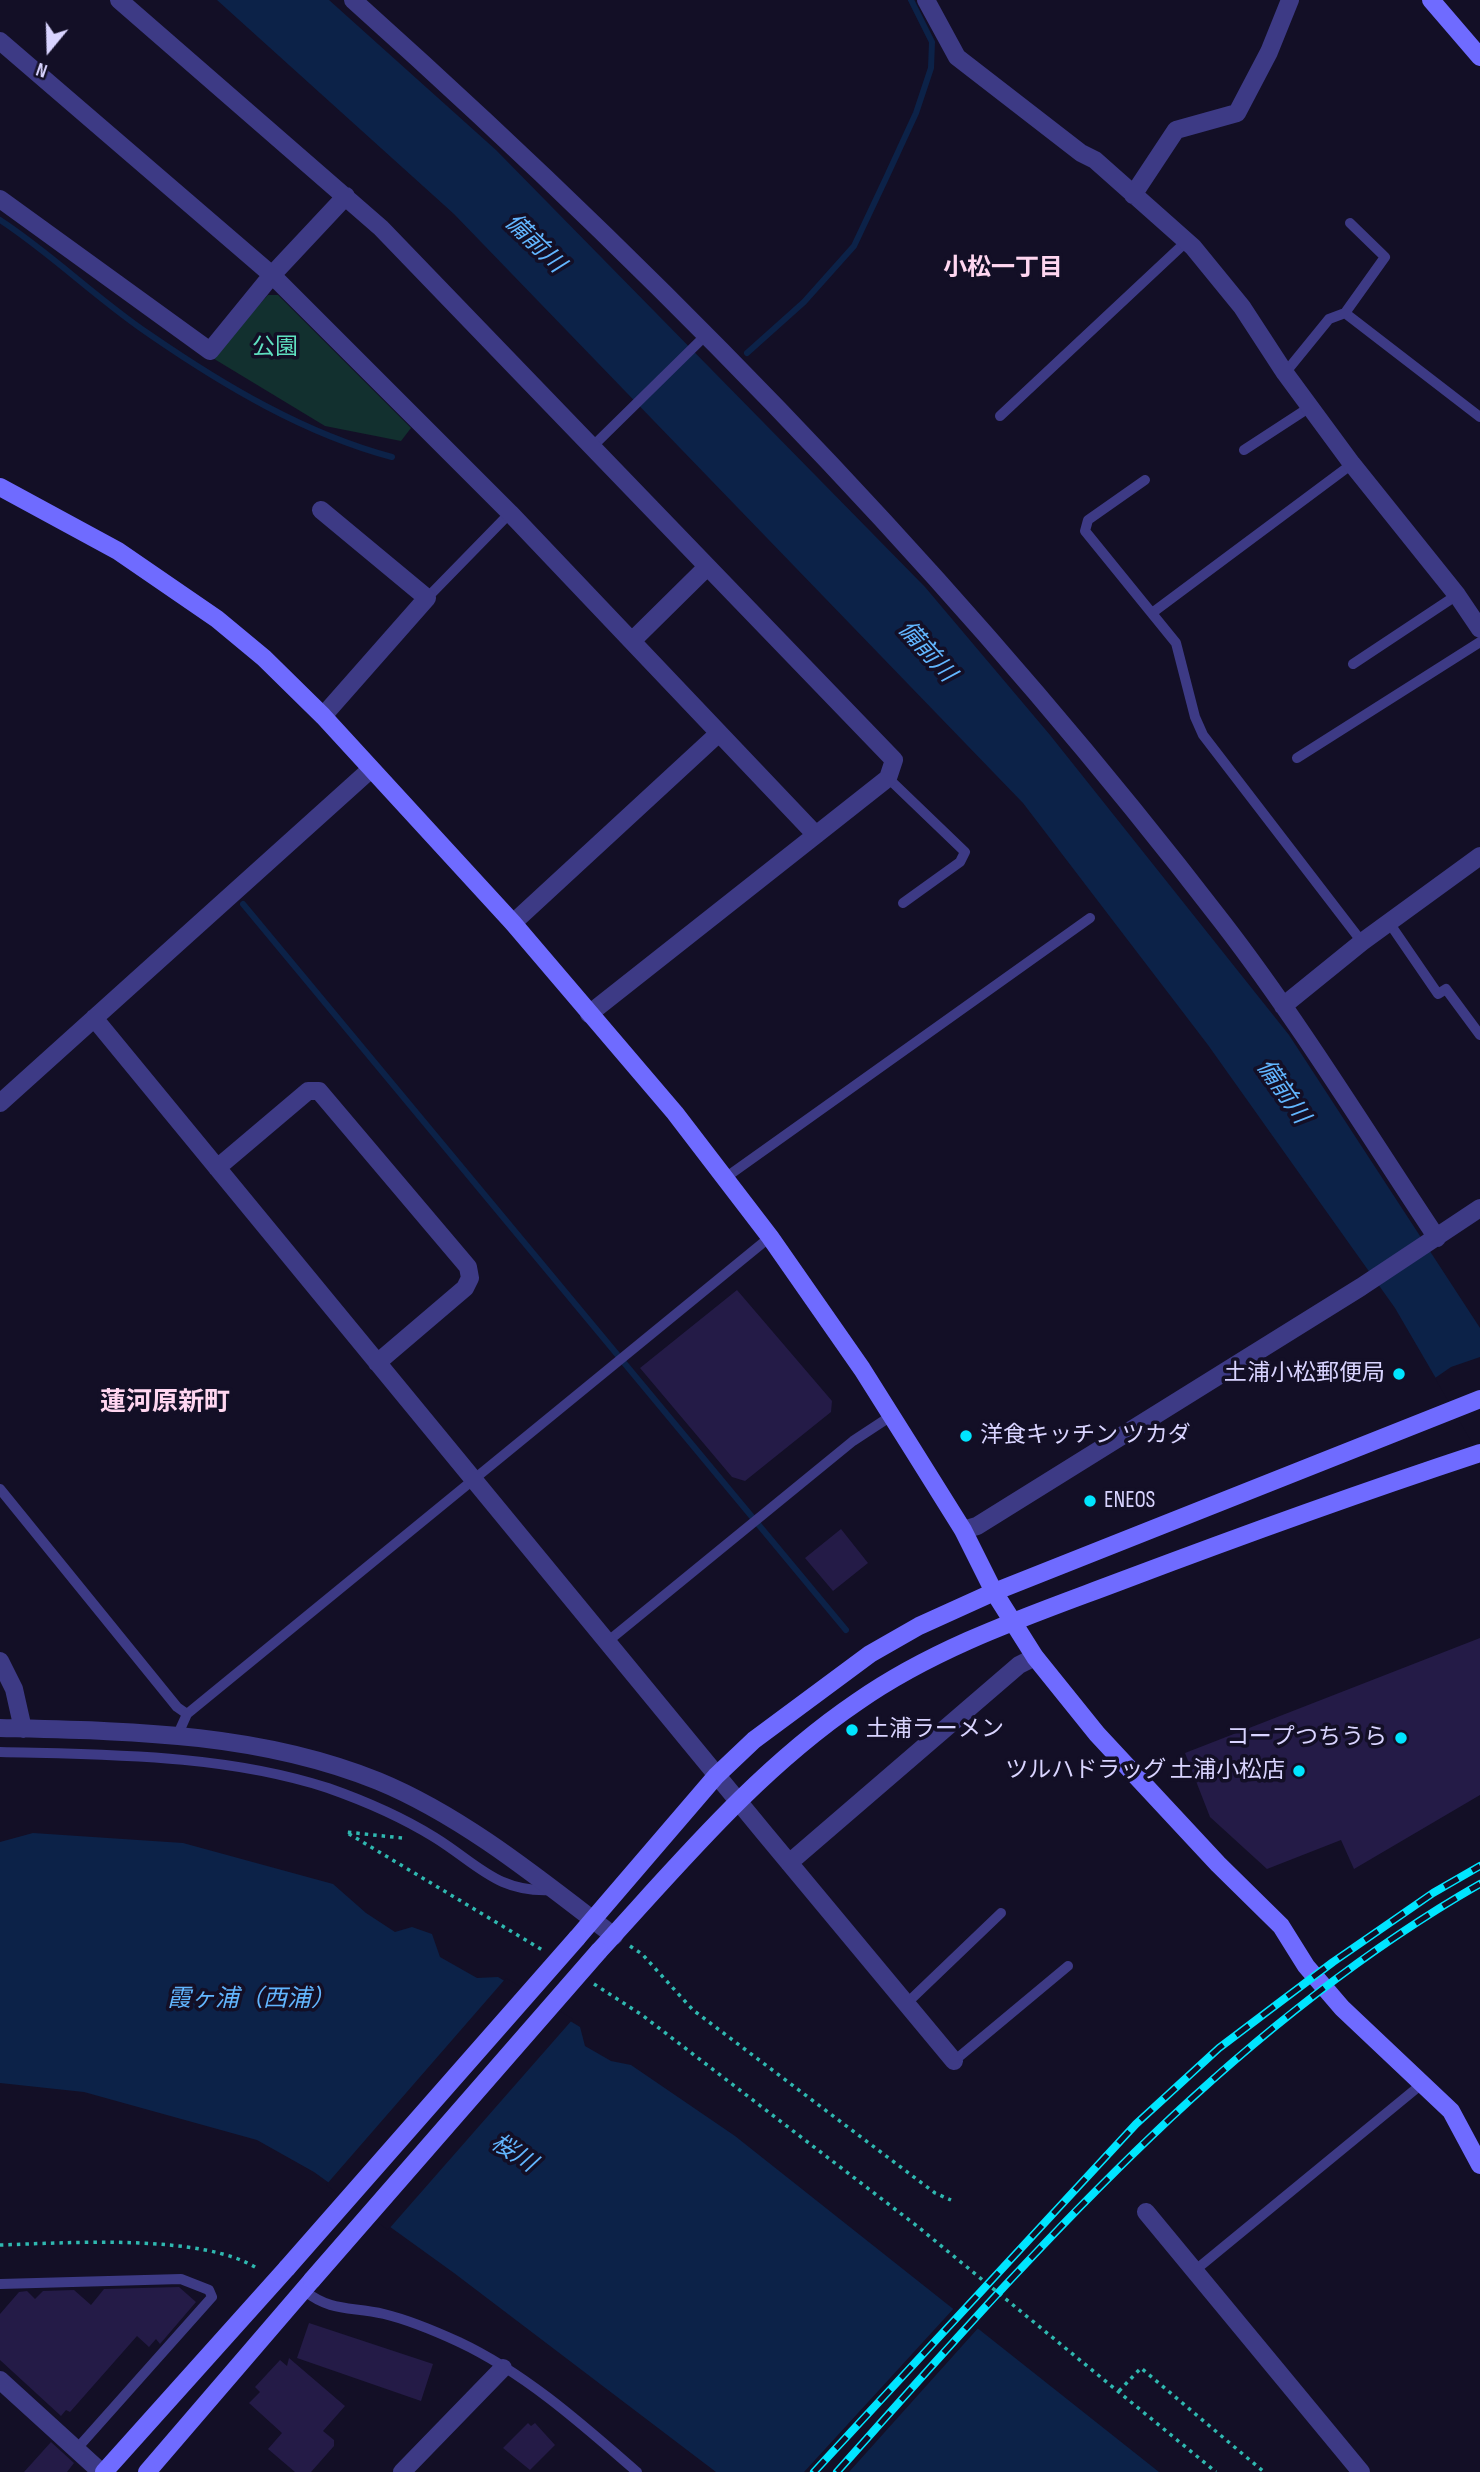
<!DOCTYPE html>
<html>
<head>
<meta charset="utf-8">
<style>
	body { margin:0 }
	#map { position:relative; width:1480px; height:2472px; overflow:hidden; background:#130f26; font-family:"Sofia Sans Condensed",sans-serif }
	canvas { display:block }
	.north { position:absolute; left:14px; top:14px; width:70px; height:70px; -webkit-text-stroke:5px #130f26; paint-order:stroke; rotate:199deg; font-size:19px; font-weight:700; line-height:28px; text-align:center; color:#d9d4ff }
	.north::after { content:''; display:block; margin:auto; width:24px; height:32px; background:#d9d4ff; clip-path:polygon(50% 0,100% 100%,50% 72%,0 100%) }
</style>
</head>
<body>
<div id="map">
<canvas width="1480" height="2472"></canvas>
<div class="north">N</div>
</div>
<script>
const ctx = document.querySelector('canvas').getContext('2d');
ctx.lineJoin = 'round';
function paint(path, color) { ctx.fillStyle = color; ctx.fill(path, 'evenodd'); }
function strokePath(path, color, width, dash) { ctx.strokeStyle = color; ctx.lineWidth = width; ctx.lineCap = dash ? 'butt' : 'round'; ctx.setLineDash(dash || []); ctx.stroke(path); }
function label(font, color, halo, rows, align = 'center') {
  ctx.font = font + ' "Sofia Sans Condensed","Noto Sans JP",sans-serif'; ctx.lineWidth = 7; ctx.setLineDash([]); ctx.textBaseline = 'middle'; ctx.strokeStyle = halo; ctx.fillStyle = color; for (const [text, x, y, turn = 0] of rows) {
    ctx.save(); ctx.translate(x, y); ctx.rotate((+turn || 0) * Math.PI / 180); ctx.textAlign = isNaN(turn) ? turn : align; if (halo) ctx.strokeText(text, 0, 0); ctx.fillText(text, 0, 0); ctx.restore();
  }
}
paint(new Path2D(`
	M268,295H278L411,428L401,441L325,426L211,357Z`), '#12302f');
paint(new Path2D(`
	M217,0H329L496,150L925,587L1050,735L1289,1035L1480,1328V1454L1395,1308L1208,1045L1023,803L454,214Z
	M33,1833L183,1843L333,1884L366,1913L395,1932L412,1927L432,1934L440,1957L477,1978L498,1977L580,2027L585,2046L611,2061L631,2065L735,2136L1159,2472H716L454,2273L314,2172L257,2140L84,2092L0,2083V1842Z`), '#0c2248');
paint(new Path2D(`
	M1480,1357V1457L1435,1378L1451,1367Z
	M506,1978L573,2019L388,2230L326,2185Z
	M955,2307L980,2326L849,2472H804Z`), '#130f26');
strokePath(new Path2D(`
	M0,220C52,254 97,299 149,334C223,385 305,434 392,457
	M747,353L804,302L854,246L887,176L916,113L931,68L932,42L911,0
	M243,904L846,1630`), '#0c2248', 6);
paint(new Path2D(`
	M737,1290L832,1401L831,1412L745,1481L732,1477L640,1368Z
	M841,1529L868,1563L833,1591L805,1558Z
	M1480,1638V1795L1354,1869L1341,1840L1267,1869L1210,1817L1185,1753Z
	M179,2287L196,2302L160,2344L156,2339L149,2347L137,2336L70,2412L66,2410L61,2416L0,2360V2314L19,2292L27,2291L35,2299L43,2291L74,2290L91,2305L104,2289Z
	M309,2323L433,2364L421,2401L297,2358Z
	M289,2358L345,2406L323,2431L334,2440V2446L311,2472H295L268,2449L282,2433L249,2403L260,2392L255,2387L280,2360L287,2366Z
	M528,2423L531,2426L535,2423L555,2445L530,2470L503,2448Z
	M51,2442L74,2463L67,2472H24Z`), '#241b47');
strokePath(new Path2D(`
	M402,1838L346,1832L544,1951
	M630,1946L642,1954L693,2010L935,2193L951,2200
	M594,1984L642,2015L917,2226L1216,2472
	M0,2245C66,2243 204,2233 258,2269
	M1119,2391L1141,2368L1264,2472`), '#2fb8b0', 3.5, [3.5, 5]);
strokePath(new Path2D(`
	M1345,313L1480,417
	M1285,373L1329,319L1345,313L1385,257L1350,223
	M1000,416L1187,241
	M592,447L706,335
	M1244,450L1310,407
	M1145,480L1088,520L1085,531L1176,643L1195,717L1203,735L1362,942
	M427,598L510,513
	M1152,613L1352,464
	M1353,664L1457,595
	M1297,758L1480,642
	M888,778L965,852L960,862L903,903
	M1390,924L1438,994L1446,989L1480,1035
	M725,1178L1090,918
	M0,1489L177,1707L187,1714
	M607,1642L853,1441L891,1416
	M178,1734L187,1714L770,1237
	M0,1752C109,1755 223,1754 328,1788C365,1801 400,1816 434,1837C478,1864 497,1893 552,1890
	M906,2004L1001,1913
	M954,2061L1068,1966
	M1193,2272L1423,2083
	M0,2284L181,2279L209,2290L212,2297L82,2443
	M303,2290C333,2313 350,2306 384,2314C409,2320 435,2331 459,2342C525,2373 583,2425 637,2472`), '#3d3a85', 10);
strokePath(new Path2D(`
	M119,0L381,228L894,760L888,778L589,1014
	M353,0C668,282 965,587 1223,923C1300,1023 1367,1133 1437,1238
	M926,0L957,57L1081,153L1095,160L1193,247L1242,307L1285,373L1352,464L1457,595L1480,629
	M0,41L272,275L510,513L816,835
	M1133,195L1176,130L1237,113L1269,52L1290,0
	M0,199L210,351L272,275L346,196
	M321,510L427,598L323,716
	M632,641L707,567
	M513,923L719,733
	M1283,1006L1362,942L1480,856
	M94,1018C379,1366 665,1715 954,2061
	M0,1103L371,769
	M217,1168L308,1091H319L468,1267L470,1278L465,1288L377,1363
	M963,1530L977,1526L1361,1287L1480,1208
	M0,1661L14,1689L23,1729
	M0,1728C128,1731 257,1732 378,1781C463,1816 541,1880 614,1936
	M789,1863L1019,1665L1035,1657
	M1146,2212L1361,2472
	M0,2380L101,2472
	M402,2472L503,2368`), '#3d3a85', 18);
strokePath(new Path2D(`
	M1431,0L1480,57
	M0,487L118,551L217,619L264,658L323,716L513,923L675,1113L770,1237L862,1369L913,1450L963,1530L994,1592L1035,1657L1097,1734L1218,1864L1281,1926L1306,1966L1342,2008L1451,2111L1480,2165
	M577,1938L716,1776L754,1740L870,1654L919,1626L994,1592L1480,1399
	M599,1951C680,1863 757,1770 857,1702C937,1646 1031,1615 1121,1581C1240,1536 1359,1493 1480,1453
	M104,2472L287,2268
	M147,2472L312,2280`), '#6f6bff', 18);
const rail = new Path2D(`
	M814,2472L1136,2124L1219,2048L1333,1962L1433,1893L1480,1866
	M837,2472C1030,2256 1225,2030 1480,1884`);
strokePath(rail, '#00e5ff', 8);
strokePath(rail, '#130f26', 5, [16]);
strokePath(new Path2D(`
	M287,2268L577,1938
	M312,2280L599,1951`), '#6f6bff', 18);
for (const [x, y, r, color] of [
	[1399,1374,7,"#00e5ff"],
	[966,1436,7,"#00e5ff"],
	[1090,1501,7,"#00e5ff"],
	[852,1730,7,"#00e5ff"],
	[1401,1738,7,"#00e5ff"],
	[1299,1771,7,"#00e5ff"]
]) { const dot = new Path2D(); dot.arc(x, y, r, 0, 2 * Math.PI); ctx.fillStyle = color; ctx.fill(dot); strokePath(dot, '#130f26', 2.5); }
label('23px', '#5fe0c0', '#130f26', [
	["公園",275,348]
]);
label('23px', '#d9d4ff', '#130f26', [
	["土浦小松郵便局",1385,1374],
	["洋食キッチン ツカダ",980,1436,"left"],
	["ENEOS",1104,1501,"left"],
	["土浦ラーメン",866,1730,"left"],
	["コープつちうら",1387,1738],
	["ツルハドラッグ 土浦小松店",1285,1771]
], 'right');
label('italic 24px', '#62b6ff', '#130f26', [
	["備前川",534,244,44],
	["備前川",926,652,48],
	["備前川",1282,1092,55],
	["霞ヶ浦（西浦）",251,2000],
	["桜川",513,2154,33]
]);
label('bold 24px', '#ffd6f0', '#130f26', [
	["小松一丁目",1003,269]
]);
label('bold 26px', '#ffd6f0', '#130f26', [
	["蓮河原新町",165,1403]
]);
</script>
</body>
</html>
